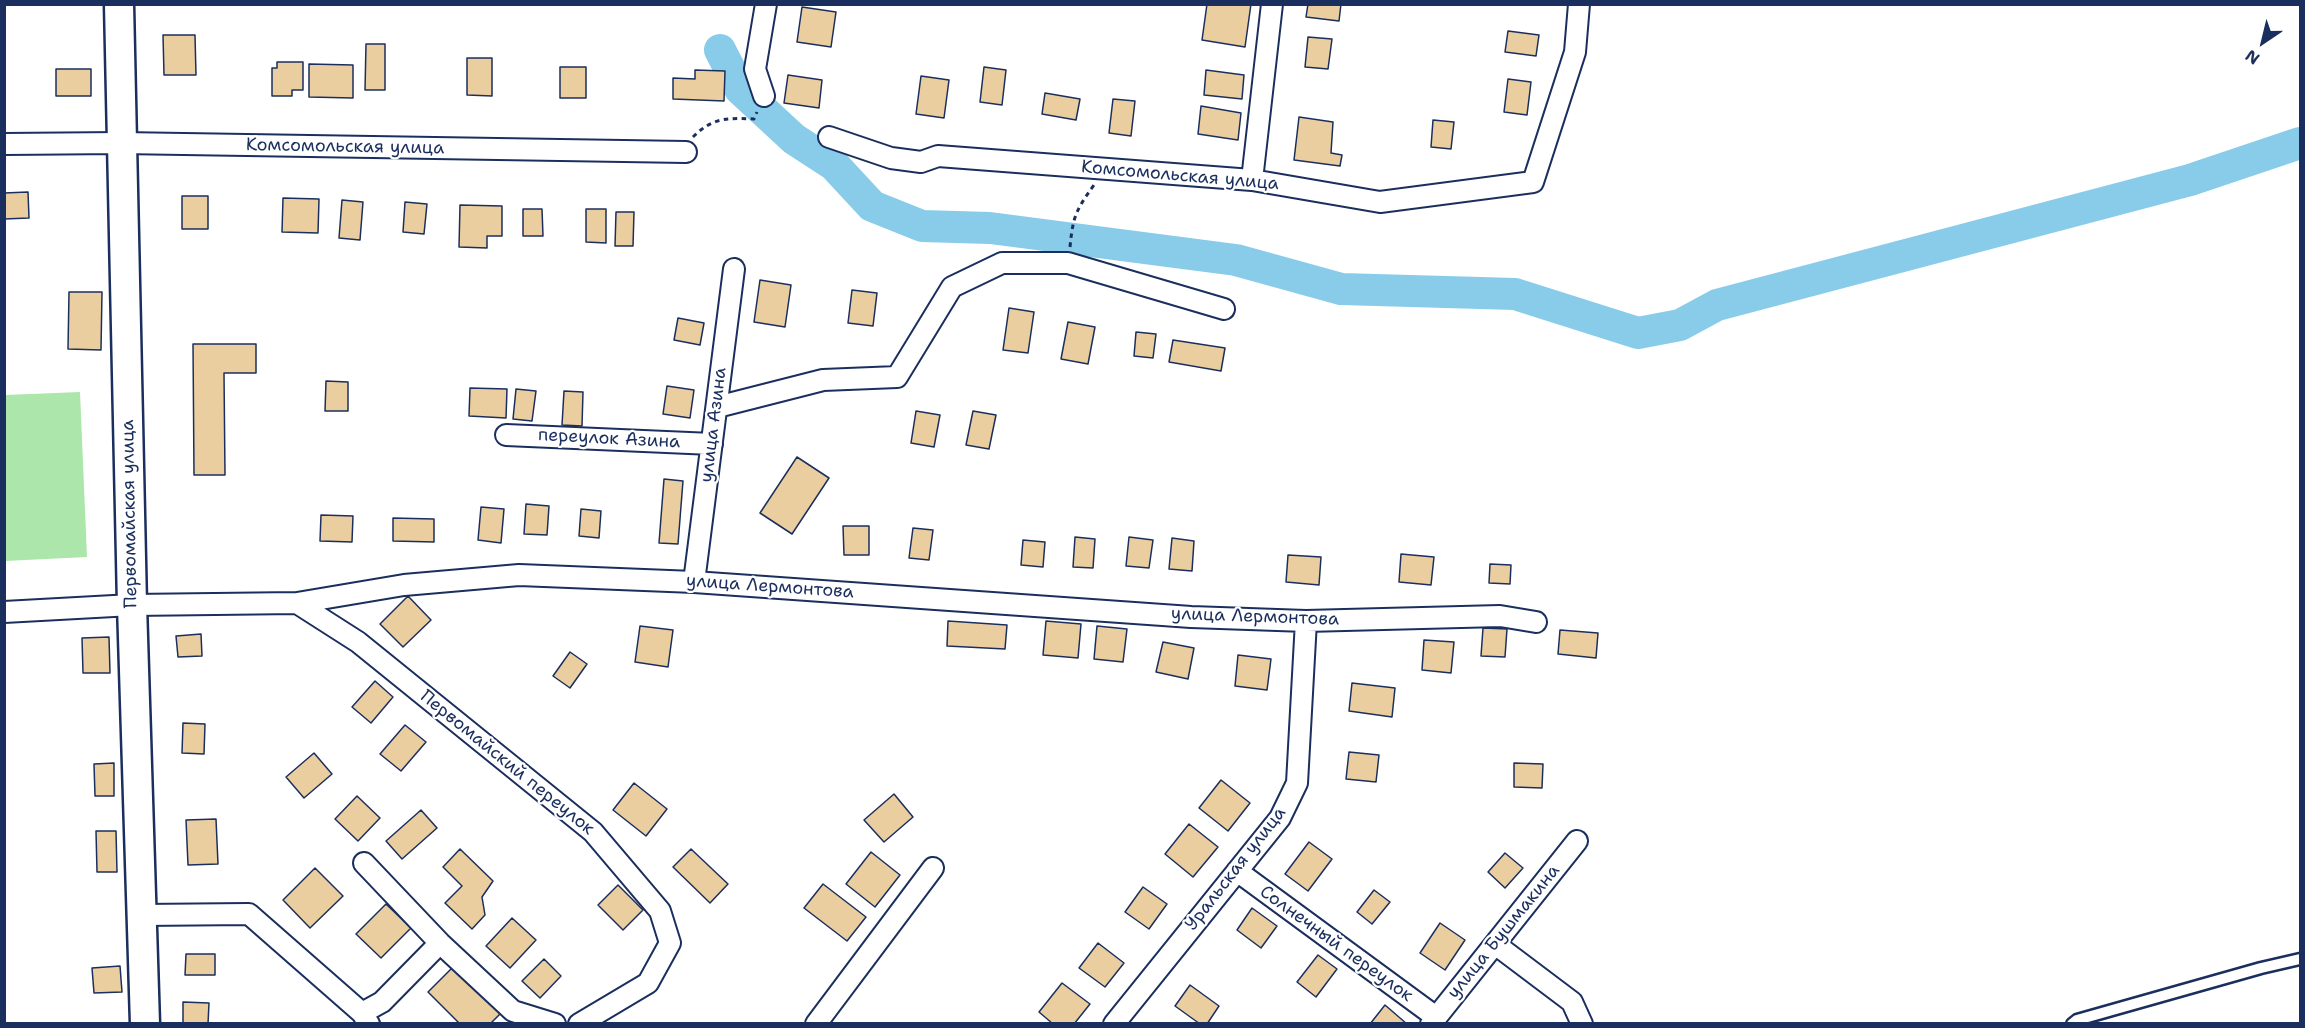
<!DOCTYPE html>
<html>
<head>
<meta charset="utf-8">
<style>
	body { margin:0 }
	#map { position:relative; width:2305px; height:1028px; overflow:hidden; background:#fff; font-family:"Shantell Sans",sans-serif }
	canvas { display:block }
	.frame { position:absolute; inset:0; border:6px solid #1b2f5e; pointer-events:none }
	.north { position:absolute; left:2233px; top:12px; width:60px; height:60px; -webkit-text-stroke:4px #fff; paint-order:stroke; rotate:215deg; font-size:16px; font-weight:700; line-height:24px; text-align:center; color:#1b2f5e }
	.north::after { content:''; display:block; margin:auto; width:21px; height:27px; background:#1b2f5e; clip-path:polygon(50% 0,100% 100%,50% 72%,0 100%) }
</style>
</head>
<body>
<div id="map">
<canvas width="2305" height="1028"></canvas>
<div class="frame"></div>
<div class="north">N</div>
</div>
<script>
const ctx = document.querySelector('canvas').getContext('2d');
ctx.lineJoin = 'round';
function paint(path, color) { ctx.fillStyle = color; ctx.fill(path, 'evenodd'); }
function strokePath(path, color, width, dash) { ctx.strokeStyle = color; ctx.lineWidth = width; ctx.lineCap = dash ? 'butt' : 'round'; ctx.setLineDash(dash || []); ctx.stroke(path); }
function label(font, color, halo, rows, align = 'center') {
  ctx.font = font + ' "Shantell Sans",sans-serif'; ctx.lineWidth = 4.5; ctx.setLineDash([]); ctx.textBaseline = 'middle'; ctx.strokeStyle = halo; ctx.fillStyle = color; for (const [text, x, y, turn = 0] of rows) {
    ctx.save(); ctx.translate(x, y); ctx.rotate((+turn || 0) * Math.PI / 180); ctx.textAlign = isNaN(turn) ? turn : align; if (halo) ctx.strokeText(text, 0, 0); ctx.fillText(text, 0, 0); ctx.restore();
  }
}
paint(new Path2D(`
	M80,392L87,557L5,561V395Z`), '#ace6ab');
strokePath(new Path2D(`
	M720,50L740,89L794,139L834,165L872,206L922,226L990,228L1236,260L1341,289L1515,294L1638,333L1680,325L1717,305L2190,180L2300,143`), '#88ccea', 32);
const building = new Path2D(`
	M1207,4H1251L1245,47L1202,40Z
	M1308,4H1341L1339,21L1306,17Z
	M802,7L836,12L831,47L797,42Z
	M1508,31L1539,35L1536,56L1505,52Z
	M163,35H195L196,75H164Z
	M1308,37L1332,39L1328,69L1305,67Z
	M366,44H385V90H365Z
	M467,58H492V96L467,95Z
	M277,62H303V90H292V96H272V68H277Z
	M309,64L353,65V98L309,97Z
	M560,67H586V98H560Z
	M984,67L1006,70L1002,105L980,102Z
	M56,69H91V96H56Z
	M695,70L725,71L724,101L673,99V78L695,79Z
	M1206,70L1244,75L1242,99L1204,95Z
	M788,75L822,80L819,108L784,103Z
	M921,76L949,80L944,118L916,114Z
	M1508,79L1531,82L1527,115L1504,112Z
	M1045,93L1080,99L1076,120L1042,114Z
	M1113,99L1135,101L1131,136L1109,133Z
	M1201,106L1241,113L1238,140L1198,134Z
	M1299,117L1333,122L1331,153L1342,155L1340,166L1294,160Z
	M1433,120L1454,122L1451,149L1431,147Z
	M28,192L29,218L4,219V193Z
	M182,196H208V229H182Z
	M283,198L319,199L318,233L282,232Z
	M342,200L363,202L360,240L339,238Z
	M405,202L427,204L424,234L403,232Z
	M460,205L502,206V236H487V248L459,247Z
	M523,209H542L543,236H523Z
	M586,209H606V243L586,242Z
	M616,212H634L633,246H615Z
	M760,280L791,285L785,327L754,322Z
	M852,290L877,293L873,326L848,323Z
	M69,292H102L101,350L68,349Z
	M1009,308L1034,312L1028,353L1003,350Z
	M678,318L704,323L700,345L674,340Z
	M1068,322L1095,327L1088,364L1061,359Z
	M1136,332L1156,334L1153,358L1134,356Z
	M1173,340L1225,348L1221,371L1169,362Z
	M193,344H256V373H224L225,475H194Z
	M326,381L348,382V411H325Z
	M667,386L694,390L690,418L663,414Z
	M470,388L507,389L506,418L469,416Z
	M516,389L536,391L532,421L513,419Z
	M564,391L583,392L582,426L562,425Z
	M916,411L940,415L934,447L911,443Z
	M973,411L996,415L989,449L966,445Z
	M797,457L829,478L792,534L760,513Z
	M664,479L683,481L678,544L659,543Z
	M526,504L549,506L547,535L524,534Z
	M481,507L504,509L501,543L478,540Z
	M581,509L601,511L599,538L579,536Z
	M321,515L353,516L352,542L320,541Z
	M393,518L434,519V542L393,541Z
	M843,526H869V555H844Z
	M913,528L933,530L929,560L909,558Z
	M1075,537L1095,539L1093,568L1073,567Z
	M1129,537L1153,540L1149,568L1126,566Z
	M1172,538L1194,541L1192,571L1169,569Z
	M1023,540L1045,542L1043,567L1021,565Z
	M1401,554L1434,557L1431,585L1399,582Z
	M1288,555L1321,557L1319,585L1286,582Z
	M1490,564L1511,565L1510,584L1489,583Z
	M408,596L431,620L403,647L380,624Z
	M948,621L1007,625L1005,649L947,646Z
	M1046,621L1081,624L1078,658L1043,655Z
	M640,626L673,630L668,667L635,662Z
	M1097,626L1127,629L1123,662L1094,659Z
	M1483,628L1507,629L1505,657L1481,656Z
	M1560,630L1598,633L1596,658L1558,654Z
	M201,634L202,656L178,657L176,636Z
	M109,637L110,673H83L82,638Z
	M1424,640L1454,642L1451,673L1422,670Z
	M1163,642L1194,648L1188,679L1156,672Z
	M570,652L587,664L570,688L553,676Z
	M1238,655L1271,659L1267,690L1235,686Z
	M375,681L393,697L371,723L352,707Z
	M1352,683L1395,688L1392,717L1349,711Z
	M183,723L205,724L204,754L182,753Z
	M405,725L426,742L401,771L380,754Z
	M1349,752L1379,755L1376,782L1346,779Z
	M314,753L332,774L304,798L286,777Z
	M114,763V796H95L94,764Z
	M1514,763L1543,764L1542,788L1514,787Z
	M1221,780L1250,803L1228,831L1199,808Z
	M634,783L667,809L646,836L613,810Z
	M894,794L913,817L884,842L864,820Z
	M357,796L380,818L358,841L335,819Z
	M421,810L437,828L402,859L386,841Z
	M216,819L218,864L188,865L186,820Z
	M1189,824L1218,847L1193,877L1165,854Z
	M96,831H116L117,872H97Z
	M1309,842L1332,859L1308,891L1285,874Z
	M460,849L493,881L482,897L485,915L472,929L445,903L462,886L443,867Z
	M691,849L728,884L710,903L673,867Z
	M871,852L900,875L875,907L846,884Z
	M1505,853L1523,868L1505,888L1488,872Z
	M315,868L343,896L310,928L283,900Z
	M823,884L866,917L847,941L804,908Z
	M618,885L643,910L623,930L598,905Z
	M1143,887L1167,904L1149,929L1125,912Z
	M1374,890L1390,902L1372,924L1357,912Z
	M386,904L411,928L381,958L356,934Z
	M1252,908L1277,926L1261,948L1237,930Z
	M512,918L536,940L510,968L486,946Z
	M1440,923L1465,940L1445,970L1420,953Z
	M1098,943L1124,963L1105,987L1079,968Z
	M186,954H215V975H185Z
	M1318,955L1337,969L1316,997L1297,982Z
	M544,959L561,976L540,998L522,981Z
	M120,966L122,992L94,993L92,968Z
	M454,966L501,1013L490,1024H460L428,992Z
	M1062,983L1090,1004L1074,1024H1053L1039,1012Z
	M1190,985L1219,1006L1207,1024H1200L1175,1006Z
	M183,1002L209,1003L208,1024H183Z
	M1385,1005L1407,1024H1370Z`);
paint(building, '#ebce9f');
strokePath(building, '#1b2f5e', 1.5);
const lane = new Path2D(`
	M2072,1024L2077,1020L2261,968L2300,959`);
const street = new Path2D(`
	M764,96L755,69L766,4
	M829,137L891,158L921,162L938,156L1252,180L1380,202L1533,182L1575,52L1579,4
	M4,144L121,143L686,152
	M1252,180L1272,4
	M717,407L823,380L897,377L952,287L1002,263H1068L1224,309
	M506,435L712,444
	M694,582L734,269
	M297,603L358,642L593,832L660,911L670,943L648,983L579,1024
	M4,612L132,605L297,603L404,585L519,575L694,582L1191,617L1306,621L1500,616L1536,622
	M364,863L440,943L513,1011L555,1024
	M1237,871L1436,1017
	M141,915L249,914L362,1013L369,1024
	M1495,944L1572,1002L1582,1024
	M362,1013L382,1002L440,943
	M816,1024L933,868
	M1114,1024L1280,818L1297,783L1306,621
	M1431,1024L1577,841`);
const secondary = new Path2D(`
	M119,4L132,605L145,1024`);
strokePath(lane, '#1b2f5e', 15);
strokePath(street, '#1b2f5e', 24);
strokePath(secondary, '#1b2f5e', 33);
strokePath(new Path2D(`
	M693,137C713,117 727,118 754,119L757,112
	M1070,247C1073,216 1076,210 1094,185`), '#1b2f5e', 3, [4.5, 4.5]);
strokePath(lane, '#fff', 10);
strokePath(street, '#fff', 20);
strokePath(secondary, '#fff', 28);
label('18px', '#1b2f5e', '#fff', [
	["Комсомольская улица",345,147,1],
	["Комсомольская улица",1180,176,5],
	["улица Азина",714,425,-83],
	["переулок Азина",609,439,3],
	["Первомайская улица",130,514,-91],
	["улица Лермонтова",770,587,4],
	["улица Лермонтова",1255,617,2],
	["Первомайский переулок",507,763,39],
	["Уральская улица",1236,869,-52],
	["улица Бушмакина",1504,932,-51],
	["Солнечный переулок",1336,944,36]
]);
</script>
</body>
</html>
